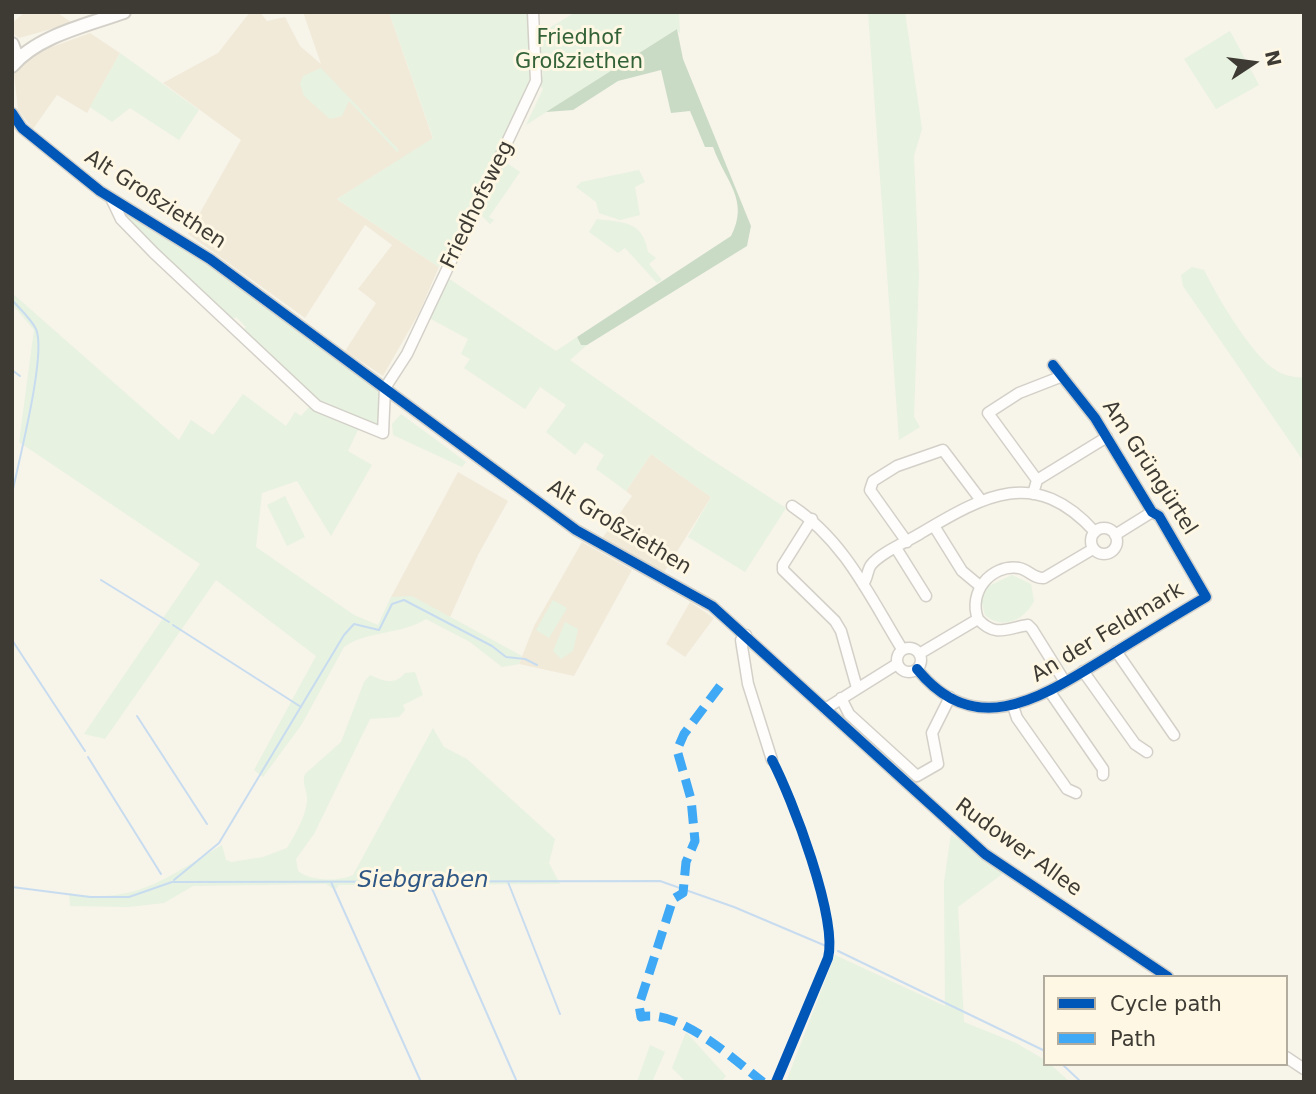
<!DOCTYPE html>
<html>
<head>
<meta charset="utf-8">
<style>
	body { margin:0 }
	#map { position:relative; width:1316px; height:1094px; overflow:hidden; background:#f7f4ea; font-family:"DejaVu Sans",sans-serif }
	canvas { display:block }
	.frame { position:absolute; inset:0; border:14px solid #3e3b34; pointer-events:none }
	.legend { position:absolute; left:1043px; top:975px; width:245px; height:91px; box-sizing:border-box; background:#fdf7e4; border:2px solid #b1ac9e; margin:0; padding:9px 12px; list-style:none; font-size:21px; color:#3e3b34 }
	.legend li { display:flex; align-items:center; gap:14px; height:35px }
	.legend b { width:35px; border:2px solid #b1ac9e }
	.north { position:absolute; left:1218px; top:28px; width:70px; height:70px; -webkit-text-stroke:5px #fdf7e4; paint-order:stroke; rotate:77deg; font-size:19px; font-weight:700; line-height:28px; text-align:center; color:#3e3b34 }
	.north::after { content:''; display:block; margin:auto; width:24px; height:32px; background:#3e3b34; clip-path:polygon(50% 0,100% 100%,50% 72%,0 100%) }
</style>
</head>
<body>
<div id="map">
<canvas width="1316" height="1094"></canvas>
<div class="frame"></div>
<ul class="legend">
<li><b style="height:9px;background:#0057b8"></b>Cycle path</li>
<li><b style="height:9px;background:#3fa9f5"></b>Path</li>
</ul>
<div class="north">N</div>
</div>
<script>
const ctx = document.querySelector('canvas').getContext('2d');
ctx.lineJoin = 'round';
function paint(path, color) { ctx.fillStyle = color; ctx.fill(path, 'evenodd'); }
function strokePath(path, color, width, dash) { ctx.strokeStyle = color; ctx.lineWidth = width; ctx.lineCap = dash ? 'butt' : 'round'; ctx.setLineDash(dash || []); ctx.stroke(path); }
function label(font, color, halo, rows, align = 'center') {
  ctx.font = font + ' "DejaVu Sans",sans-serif'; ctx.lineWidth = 6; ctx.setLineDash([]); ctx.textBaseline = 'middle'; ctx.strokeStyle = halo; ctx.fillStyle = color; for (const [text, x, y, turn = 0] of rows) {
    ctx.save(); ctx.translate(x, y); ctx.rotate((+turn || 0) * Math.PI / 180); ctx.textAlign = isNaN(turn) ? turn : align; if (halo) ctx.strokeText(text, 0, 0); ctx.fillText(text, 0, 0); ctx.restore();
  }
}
paint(new Path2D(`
	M25,12H56L73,23L19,38L12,33V23Z
	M250,12H260L267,21L285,17L300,46L321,64L303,12H389L433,139L337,199L439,267L419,313L383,376L345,351L376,303L358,289L392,245L365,225L305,318L188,234L241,140L163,83L218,53Z
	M90,33L120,53L87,113L57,95L33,129L18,110L14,74L27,56Z
	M651,454L711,497L663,574L601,540L632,496L626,491Z
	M458,472L508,501L478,555L447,624L391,597Z
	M582,542L632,570L574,676L519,664L534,626Z
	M690,602L714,618L685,657L666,644Z`), '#f1ead9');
paint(new Path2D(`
	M389,12H527L533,77L439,267L337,199L433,138Z
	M576,12H679L680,34L677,29L526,125L543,89L539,84L543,75L539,34Z
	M868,12H905L922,129L914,156L919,274L914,417L920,427L899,440Z
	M1230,31L1259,85L1216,109L1184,59Z
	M120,53L199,110L179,140L130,108L112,122L90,107Z
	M321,68L399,150L397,152L349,101L342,116L330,119L304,96L300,84L303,76Z
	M504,161L520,172L489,217L494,220L490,224L479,213Z
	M639,170L645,182L635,187L640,215L620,220L599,213L596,202L576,187L581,182Z
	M125,212L243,288L381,393L378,435L358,430L348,451L372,465L331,536L297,481L262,493L256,547L354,615L378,625L391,597L412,596L522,656L519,664L502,667L470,642L426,619C401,635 368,630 344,647L302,724L263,777L254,770L316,656L216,580L105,739L84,734L200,564L19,442L34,330L12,304V293L179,440L191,420L213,435L243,394L286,426L295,412L301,416L310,406L241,332L246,327L236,317L231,321L125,217Z
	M597,219C626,223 642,221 648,252L656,258L649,264L662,280L657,283L625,248L618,253L589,232Z
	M1192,267L1204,270C1217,296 1252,357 1277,371C1285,376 1295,377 1304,378V462L1183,286L1181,275Z
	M448,278L556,351L577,337L581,345H587L570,360L698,451L786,508L745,572L688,537L711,497L651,454L626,491L596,469L604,455L585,442L575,455L546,432L566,405L540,387L525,409L464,368L470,359L461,354L468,339L429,318Z
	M401,414L466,462L462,467L393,435L392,424Z
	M285,496L305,537L287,546L267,505Z
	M1012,575L1031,584L1034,601C1024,621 1002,630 985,615L981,599L989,586Z
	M553,600L567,608L549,638L536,630Z
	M565,622L578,629L573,651L561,659L553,651Z
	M415,672L423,695L403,705L405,710L399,717L370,719L314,834L296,859L298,871C310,881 338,882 353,875L433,728L444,747L467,759L555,839L549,863L560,884L339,885L335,890L326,884L193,886L164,903L128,907L70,906L69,893C135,906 169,876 222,845L226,860L231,862L263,857L287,848C295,835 306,816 307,801C308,791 301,783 305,774L341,742L364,682L370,675C383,681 395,686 405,673Z
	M951,834L1005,872L958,907L964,1022L1016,1043L1045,1060V1064H1050L1070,1082H786L835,955L945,1006L944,882Z
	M686,1032L726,1076L721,1082H686L672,1068Z
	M650,1045L665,1052L652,1082H637Z`), '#e7f2e1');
paint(new Path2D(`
	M677,29L683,59L751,226L747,246L587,345H581L577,337L731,236C750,200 725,181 713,147H705L690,111L671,113L661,70L618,81L573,110L546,112Z`), '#cadbc5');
strokePath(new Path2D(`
	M12,300C20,309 31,319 36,329C47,353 18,464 12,494
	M12,370L20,376
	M101,580L169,622
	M173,625L301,707
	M12,640L85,751
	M137,716L207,824
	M88,757L161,874
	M174,880L219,843L344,635L354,624L379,630L392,604L404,600L492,646L506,657L525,659L537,665
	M331,882L421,1082
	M508,882L560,1014
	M430,884L517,1082
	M12,887L90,897H129L172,882L660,881L734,907L826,946
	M838,951L1045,1051
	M1062,1064L1081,1082`), '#c8dcf0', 2);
const minor = new Path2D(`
	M12,113L22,128L100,191L210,259L576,530L712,606L985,854L1168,977
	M111,198L121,219L154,253L317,406L383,433L385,388L407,354L536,81L533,12
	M1037,480L1107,437
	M1033,494L1037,480L988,413L1019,393L1060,377
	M792,506C845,541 870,597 902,649
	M812,519L783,565V570L835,621L841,631L857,688
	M934,526L962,571L980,586
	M1091 541a13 13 0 1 1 26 0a13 13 0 1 1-26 0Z
	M1115,535L1152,512
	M907,542L870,490L873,481L897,466L943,450L980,499
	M896,548L926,596
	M863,584C868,578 867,570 871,565C881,552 907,542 921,533C985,495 1035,466 1095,532
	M746,635L741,640L748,684L772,760
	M897 660a12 12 0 1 1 24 0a12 12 0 1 1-24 0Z
	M1116,651L1174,735
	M919,654L978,619
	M917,669C976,742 1043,696 1104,659C1138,638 1172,617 1206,597L1159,516L1152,512L1095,418L1053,365
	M1083,671L1135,744L1147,752
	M1065,682L1032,629L1028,625C1007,628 995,638 978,619C968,593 990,564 1019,568C1029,570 1034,579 1044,578L1093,549
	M1050,692L1103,769V775
	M841,698L849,714L917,776L938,764L932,733L950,697
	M1013,706L1017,718L1067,789L1076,793
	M825,709L897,664
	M1286,1057L1304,1069`);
const major = new Path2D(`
	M12,44L17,57
	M12,66C37,36 87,25 124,12`);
strokePath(minor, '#d3d0c8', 13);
strokePath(major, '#d3d0c8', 16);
strokePath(minor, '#fefdfc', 10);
strokePath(major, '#fefdfc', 12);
strokePath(new Path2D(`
	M720,686L684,734L677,750L691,799L695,841L686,862L683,893L673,899L639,1005L641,1017C679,1008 734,1060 763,1082`), '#3fa9f5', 9, [18, 9]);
strokePath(new Path2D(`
	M12,113L22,128L100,191L210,259L576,530L712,606L985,854L1168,977
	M917,669C976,742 1043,696 1104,659C1138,638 1172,617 1206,597L1159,516L1152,512L1095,418L1053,365
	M772,760C792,798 838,919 828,958L776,1082`), '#0057b8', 10);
label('21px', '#336236', '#fdf7e4', [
	["Friedhof",579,39],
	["Großziethen",579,63]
]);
label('21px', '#3e3b34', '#fdf7e4', [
	["Alt Großziethen",155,200,33],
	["Friedhofsweg",478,205,-64],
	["Am Grüngürtel",1149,468,57],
	["Alt Großziethen",619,528,31],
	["An der Feldmark",1108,633,-31],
	["Rudower Allee",1018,848,36]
]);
label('italic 23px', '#2f5785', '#fdf7e4', [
	["Siebgraben",423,881]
]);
</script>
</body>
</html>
